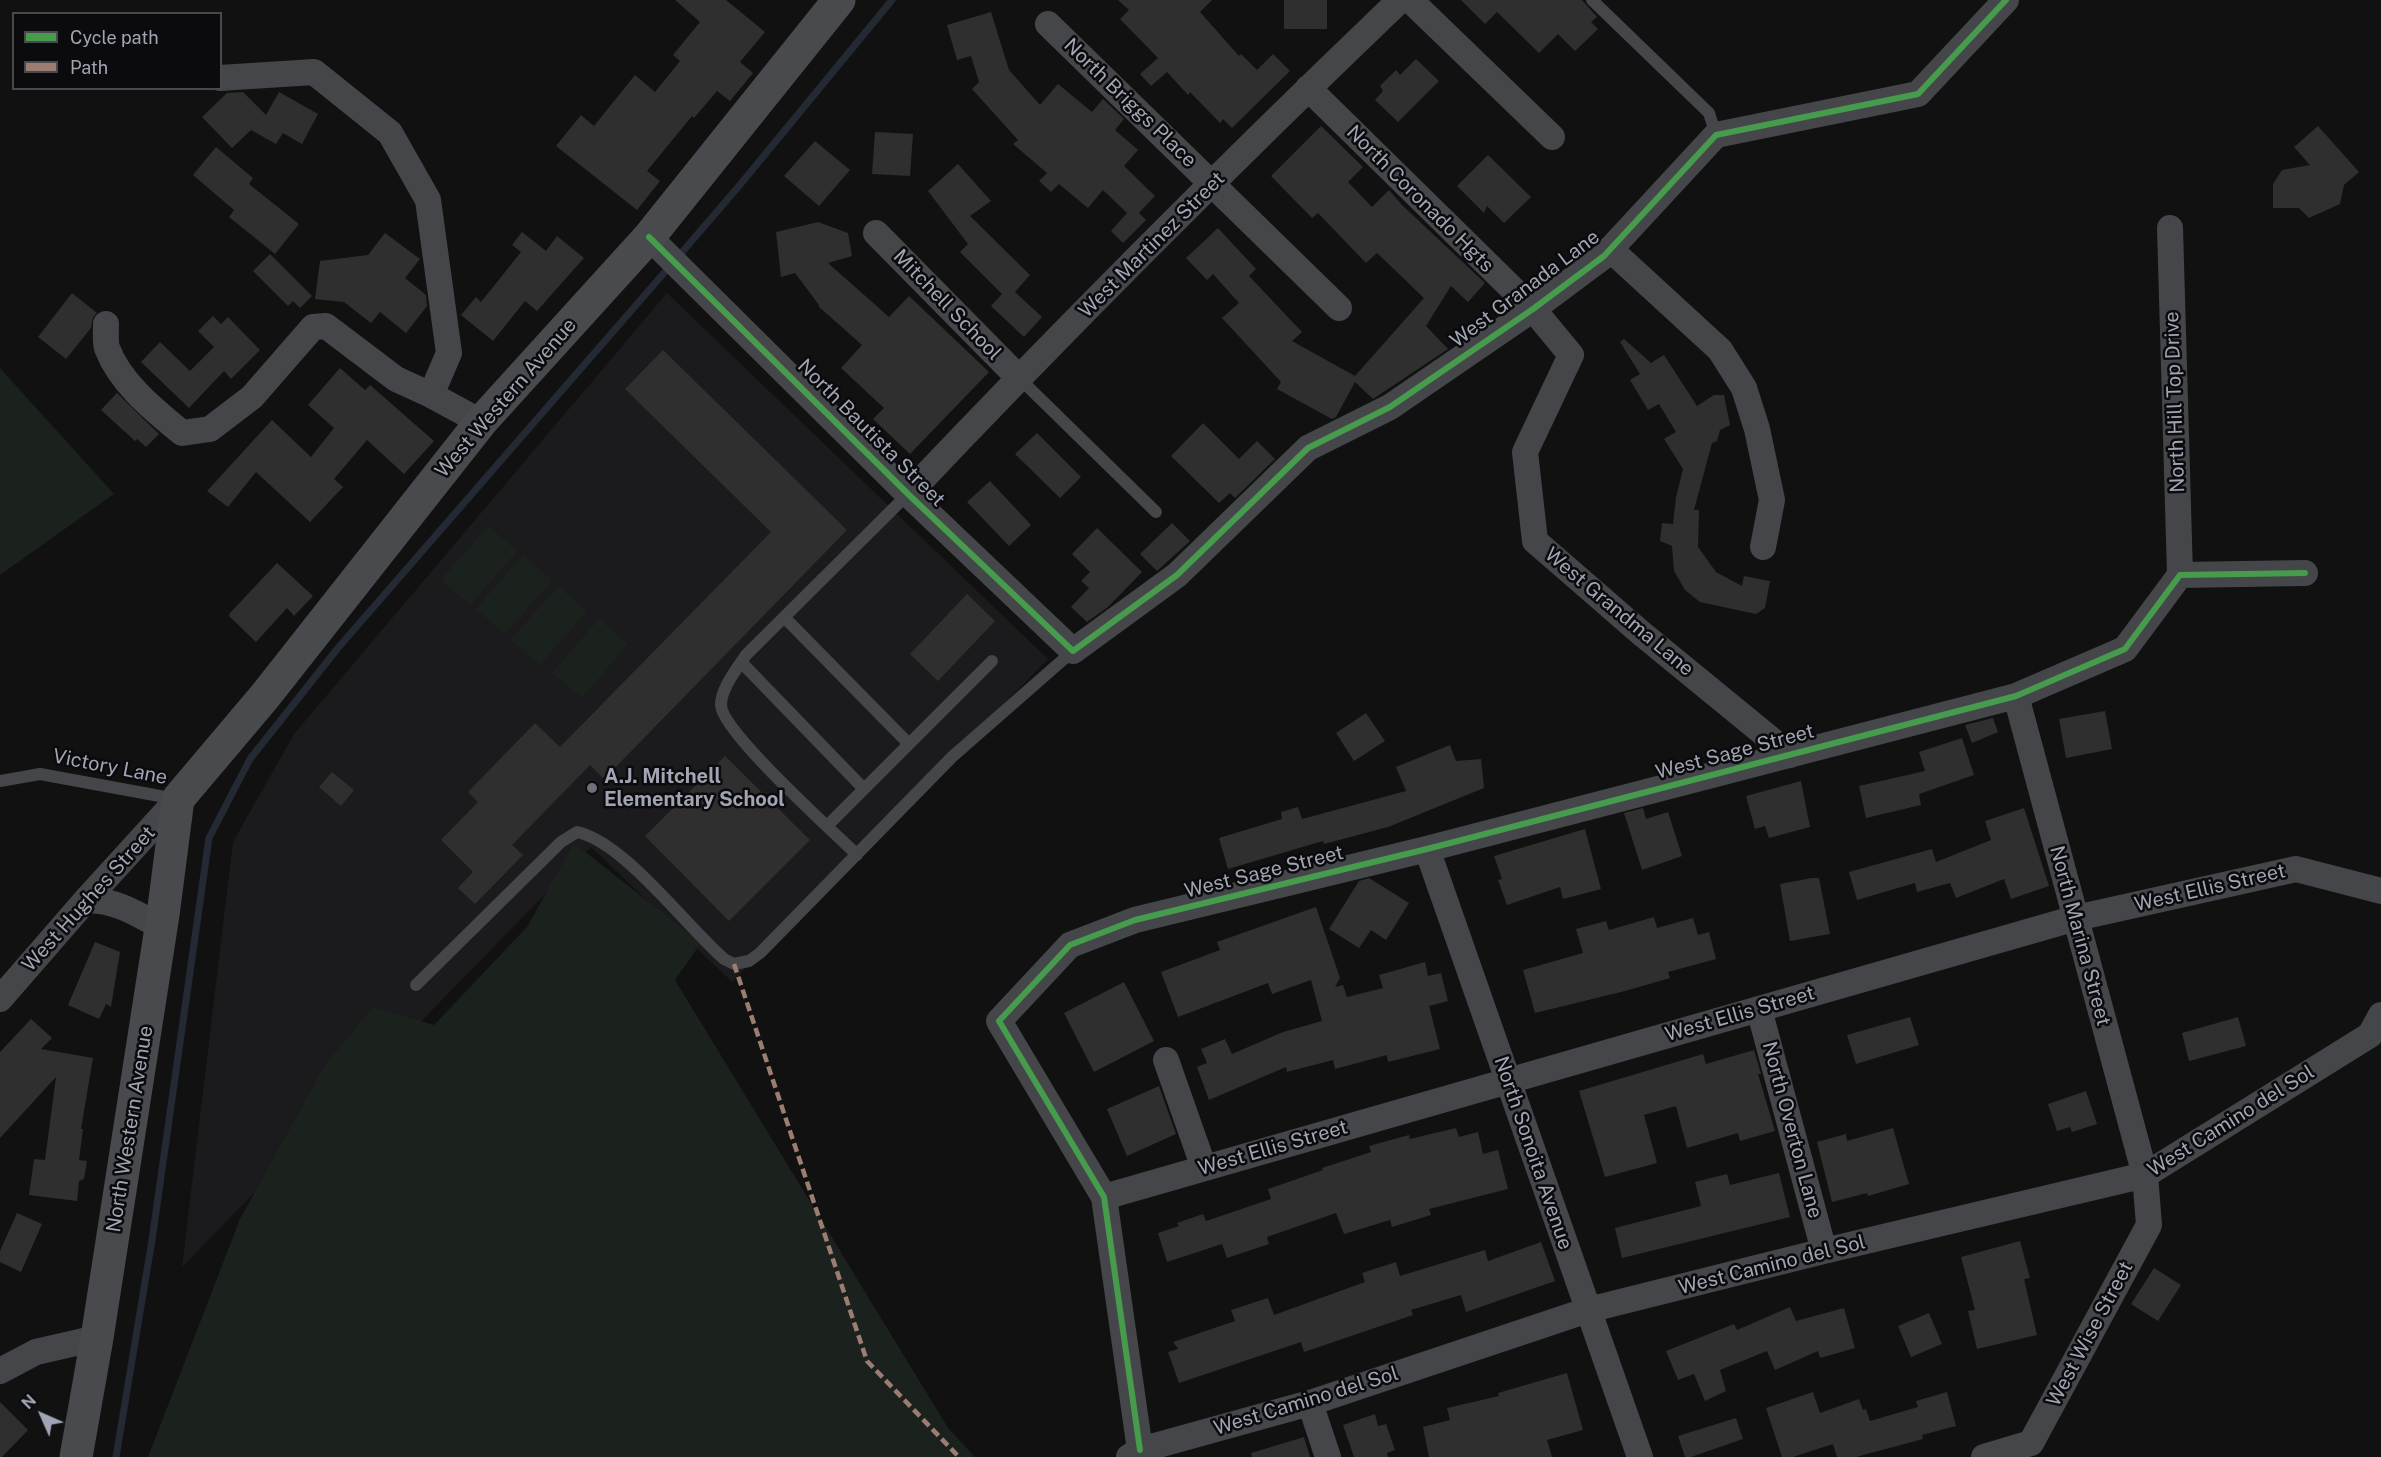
<!DOCTYPE html>
<html>
<head>
<meta charset="utf-8">
<style>
	body { margin:0 }
	#map { position:relative; width:2381px; height:1457px; overflow:hidden; background:#111; font-family:"Public Sans",sans-serif }
	canvas { display:block }
	.legend { position:absolute; left:12px; top:12px; width:210px; height:78px; box-sizing:border-box; background:#0b0b0d; border:2px solid #47494f; margin:0; padding:8px 10px; list-style:none; font-size:18px; color:#a1a5b3 }
	.legend li { display:flex; align-items:center; gap:12px; height:30px }
	.legend b { width:30px; border:2px solid #47494f }
	.north { position:absolute; left:12px; top:1385px; width:60px; height:60px; -webkit-text-stroke:4px #0b0b0d; paint-order:stroke; rotate:315deg; font-size:16px; font-weight:700; line-height:24px; text-align:center; color:#a1a5b3 }
	.north::after { content:''; display:block; margin:auto; width:21px; height:27px; background:#a1a5b3; clip-path:polygon(50% 0,100% 100%,50% 72%,0 100%) }
</style>
</head>
<body>
<div id="map">
<canvas width="2381" height="1457"></canvas>
<ul class="legend">
<li><b style="height:8px;background:#469c4c"></b>Cycle path</li>
<li><b style="height:8px;background:#9b7d72"></b>Path</li>
</ul>
<div class="north">N</div>
</div>
<script>
const ctx = document.querySelector('canvas').getContext('2d');
ctx.lineJoin = 'round';
function paint(path, color) { ctx.fillStyle = color; ctx.fill(path, 'evenodd'); }
function strokePath(path, color, width, dash) { ctx.strokeStyle = color; ctx.lineWidth = width; ctx.lineCap = dash ? 'butt' : 'round'; ctx.setLineDash(dash || []); ctx.stroke(path); }
function label(font, color, halo, rows, align = 'center') {
  ctx.font = font + ' "Public Sans",sans-serif'; ctx.lineWidth = 5; ctx.setLineDash([]); ctx.textBaseline = 'middle'; ctx.strokeStyle = halo; ctx.fillStyle = color; for (const [text, x, y, turn = 0] of rows) {
    ctx.save(); ctx.translate(x, y); ctx.rotate((+turn || 0) * Math.PI / 180); ctx.textAlign = isNaN(turn) ? turn : align; if (halo) ctx.strokeText(text, 0, 0); ctx.fillText(text, 0, 0); ctx.restore();
  }
}
paint(new Path2D(`
	M667,293L1048,659L732,982L591,847L182,1267L233,842L294,734Z`), '#1b1b1d');
paint(new Path2D(`
	M0,368L114,494L0,575Z
	M488,526L517,551L470,605L441,580Z
	M523,555L552,580L505,634L476,609Z
	M558,586L587,611L540,665L511,640Z
	M599,619L628,644L582,698L552,673Z
	M574,843L701,943L675,980L948,1428L975,1457H148L240,1219L325,1065L373,1007L434,1025L527,927Z`), '#1b211c');
strokePath(new Path2D(`
	M677,258L739,186L892,0
	M116,1457L152,1240L209,838L250,759L338,648L670,266`), '#242a33', 7);
paint(new Path2D(`
	M675,0H726L765,32L740,62L753,73L730,101L717,91L694,118L692,116L647,171L660,181L637,210L556,146L581,115L594,126L635,75L655,92L680,61L673,55L700,22Z
	M1118,0H1212L1200,12L1239,56L1241,54L1257,70L1273,54L1290,71L1232,128L1223,119L1220,123L1190,92L1188,95L1167,72L1151,86L1140,74L1158,58L1120,19L1129,10Z
	M1284,0H1327V29H1284Z
	M1461,0H1582L1597,17L1591,22L1598,29L1575,51L1558,34L1539,53L1497,12L1485,24Z
	M991,12L1009,70L1040,105L1058,84L1092,112L1103,99L1124,119L1115,130L1138,150L1124,166L1155,196L1139,213L1146,220L1123,243L1111,231L1127,213L1103,190L1088,208L1059,184L1051,192L1039,181L1047,173L1013,144L1018,140L972,89L979,82L971,56L957,60L947,25Z
	M1416,59L1439,81L1398,122L1375,100L1383,91L1380,86L1396,70L1400,75Z
	M243,92L266,115L279,92L318,114L302,144L283,133L276,144L251,130L232,148L202,117L227,93Z
	M1321,126L1363,167L1348,182L1372,207L1389,190L1402,205L1485,283L1468,302L1451,286L1426,326L1448,349L1373,399L1355,382L1336,417L1332,419L1277,389L1281,382L1222,318L1239,303L1213,274L1207,280L1186,258L1218,228L1256,269L1249,276L1302,332L1292,341L1355,376L1424,298L1377,253L1366,263L1318,213L1312,218L1271,176Z
	M2318,126L2359,172L2344,185L2340,204L2309,218L2299,208H2273V184L2282,170L2310,165L2294,147Z
	M875,132L913,134L910,176L872,174Z
	M815,141L850,170L819,206L784,176Z
	M216,147L253,178L249,184L299,224L275,254L229,217L234,210L193,175Z
	M1488,155L1531,197L1504,223L1487,206L1484,213L1457,186Z
	M958,164L991,201L970,216L1030,275L1015,292L1042,317L1024,337L991,306L1002,294L960,252L968,244L928,191Z
	M818,222L848,233L852,256L828,263L889,317L909,296L989,372L910,454L873,419L884,408L841,368L862,345L818,306L819,305L795,273L781,277L776,232Z
	M522,232L546,251L557,236L584,258L537,311L525,301L493,341L461,315L476,297L481,302L521,252L512,245Z
	M385,233L420,259L405,278L426,295L427,306L406,333L380,312L371,323L344,302L315,299L320,261L368,255Z
	M270,254L312,296L300,308L293,301L288,306L253,271Z
	M72,293L97,313L93,317L91,328L66,359L38,337Z
	M213,316L221,324L228,317L260,350L231,379L224,371L189,408L141,362L160,342L190,371L214,347L198,331Z
	M1624,339L1651,363L1664,355L1697,406L1714,395H1724L1730,425L1720,430L1717,441L1712,443L1694,510H1699L1698,547L1716,572L1742,586L1744,576L1770,581L1765,608L1756,614L1700,602L1685,590L1674,571L1672,546L1660,541L1662,523L1673,524L1676,497L1683,469L1664,439L1676,432L1659,404L1648,410L1630,380L1640,374L1620,342Z
	M663,350L847,530L604,779L590,765L512,845L523,855L475,904L458,888L473,872L441,840L478,802L468,792L535,723L560,747L771,532L625,389Z
	M340,368L365,390L370,385L434,441L404,474L367,440L334,479L343,487L310,522L256,472L228,507L207,491L272,420L311,457L334,428L308,405Z
	M117,393L159,434L146,447L137,439L135,441L101,410Z
	M1203,423L1239,459L1257,441L1275,459L1235,498L1230,493L1219,503L1171,456Z
	M1037,433L1081,477L1060,498L1015,454Z
	M990,481L1031,525L1009,546L967,502Z
	M1172,523L1190,541L1157,571L1140,554Z
	M1097,528L1142,572L1108,607L1087,622L1071,607L1089,588L1081,581L1090,572L1072,554Z
	M277,563L313,596L294,616L287,608L256,642L229,616L230,613Z
	M967,594L995,621L938,681L910,654Z
	M2105,711L2112,749L2066,758L2059,719Z
	M1366,713L1385,741L1354,761L1336,733Z
	M1993,718L1998,732L1972,743L1965,725Z
	M1962,738L1974,775L1919,794L1921,805L1866,818L1859,786L1925,771L1919,752Z
	M1450,745L1456,761L1481,759L1484,788L1388,827L1324,844L1323,841L1228,869L1219,838L1282,819L1281,812L1298,807L1302,819L1406,791L1396,767Z
	M725,756L810,840L729,921L645,836Z
	M332,772L354,790L341,806L319,787Z
	M1801,781L1810,827L1769,838L1765,826L1755,829L1746,796Z
	M1643,808L1646,819L1668,812L1682,856L1642,870L1624,813Z
	M2024,808L2049,886L2011,899L2004,879L1956,898L1950,883L1917,892L1915,883L1857,900L1849,872L1932,849L1936,862L1991,840L1985,821Z
	M1585,829L1601,889L1563,899L1560,887L1507,905L1498,880L1502,879L1494,856Z
	M1369,878L1409,903L1386,940L1371,930L1359,948L1329,929L1359,881Z
	M1812,878H1819L1830,934L1790,941L1780,884Z
	M1316,907L1340,978L1335,987L1343,985L1347,997L1383,988L1379,975L1425,962L1428,976L1441,973L1448,1001L1429,1006L1440,1049L1388,1062L1387,1055L1335,1069L1333,1060L1287,1072L1286,1067L1209,1100L1197,1067L1207,1063L1201,1049L1225,1039L1232,1054L1283,1032L1322,1021L1311,980L1272,994L1268,983L1178,1017L1161,972L1220,950L1217,942Z
	M1654,917L1657,928L1693,918L1698,935L1709,932L1716,959L1668,972L1670,978L1625,991L1535,1013L1523,970L1583,953L1576,929L1606,921L1609,930Z
	M95,942L120,952L111,1007L106,1004L99,1019L68,1005Z
	M1124,982L1154,1041L1094,1072L1064,1013Z
	M1910,1017L1919,1045L1856,1064L1847,1035Z
	M2238,1017L2246,1046L2189,1061L2182,1033Z
	M31,1019L52,1038L41,1049L93,1058L81,1129H83L79,1160L87,1161L84,1179L79,1181L77,1201L29,1195L34,1159L45,1160L56,1077L0,1138V1052Z
	M1754,1050L1761,1074H1758L1775,1131L1740,1141L1738,1133L1687,1148L1676,1106L1644,1115L1657,1163L1605,1177L1579,1091L1703,1054L1706,1064Z
	M1159,1086L1176,1134L1127,1156L1107,1109Z
	M2086,1091L2097,1124L2072,1132L2070,1127L2057,1131L2048,1104Z
	M1456,1128L1459,1137L1478,1132L1483,1154L1498,1150L1508,1189L1429,1209L1431,1215L1392,1227L1390,1220L1344,1234L1336,1213L1267,1237L1269,1244L1227,1258L1222,1244L1167,1262L1158,1233L1179,1226L1177,1223L1203,1214L1206,1221L1271,1199L1268,1189L1323,1170L1322,1168L1371,1152L1369,1146L1409,1135L1410,1139Z
	M1893,1128L1909,1184L1868,1196L1867,1193L1832,1202L1817,1142L1846,1134L1847,1141Z
	M1779,1173L1790,1217L1622,1258L1615,1228L1701,1206L1695,1182L1727,1174L1730,1185Z
	M17,1213L42,1224L21,1272L0,1262V1251Z
	M2020,1241L2030,1278L2024,1279L2037,1335L1977,1349L1968,1311L1975,1310L1961,1257Z
	M1541,1242L1555,1281L1466,1312L1461,1295L1411,1310L1413,1315L1304,1352L1301,1342L1179,1383L1168,1352L1178,1349L1173,1342L1235,1321L1231,1310L1268,1298L1274,1315L1365,1282L1362,1273L1396,1262L1400,1276L1485,1250L1488,1261Z
	M2154,1268L2181,1285L2158,1321L2131,1304Z
	M1790,1307L1796,1321L1844,1308L1855,1348L1820,1358L1818,1351L1775,1370L1767,1351L1720,1370L1726,1391L1705,1401L1694,1374L1678,1380L1666,1351L1734,1324L1737,1330Z
	M1929,1313L1942,1344L1911,1357L1898,1326Z
	M1567,1373L1583,1430L1547,1440L1552,1457H1429L1423,1427L1450,1420L1447,1408L1499,1396L1498,1393Z
	M1813,1392L1820,1413L1859,1399L1863,1410L1866,1409L1870,1421L1918,1407L1916,1401L1947,1392L1956,1426L1922,1435L1923,1439L1856,1457H1837L1833,1444L1793,1457H1782L1766,1408Z
	M0,1402L28,1430L2,1457H0Z
	M1375,1414L1378,1426L1386,1424L1395,1450L1387,1453L1388,1457H1354L1343,1425Z
	M1736,1418L1743,1439L1691,1457H1685L1678,1436Z
	M1304,1437L1310,1457H1252L1251,1453Z`), '#2f2f30');
strokePath(new Path2D(`
	M1592,0L1709,113L1716,135
	M1018,377L1156,512
	M784,617L909,744
	M741,662L864,789
	M0,781L40,774L176,799
	M827,826L992,661
	M857,855C834,832 721,731 721,705C721,688 737,669 746,655L908,494
	M416,985L561,842L577,832C624,842 685,925 724,959L734,964L749,961L760,953L952,757L1073,651`), '#45464a', 12);
strokePath(new Path2D(`
	M1410,0L1552,137
	M1048,24L1339,308
	M220,78L314,72L390,133L428,200L449,353L431,395
	M1308,88L1533,309L1571,355L1525,452L1535,541L1641,633L1790,755
	M2170,228L2180,575
	M876,233L1018,377
	M649,237L908,494L1073,651L1177,575L1308,448L1390,407L1533,309L1604,256L1716,135L1918,94L2006,0
	M1610,249L1720,350L1744,388L1757,429L1772,500L1763,547
	M106,324C106,331 105,341 107,348C120,383 154,410 182,433L210,429L252,397L313,327L326,326L396,379L431,395L481,422
	M908,494C1068,325 1232,161 1400,0
	M1427,849L1640,1457
	M86,900C115,900 136,913 161,927
	M0,999L86,900L178,799
	M1759,1009L1824,1251
	M1166,1060L1204,1168
	M1104,1197L2076,918L2296,869L2381,891
	M0,1371L36,1352L97,1338
	M1310,1403L1328,1457
	M1140,1450L1104,1197L999,1021L1070,945L1135,920L1427,849L2016,696L2125,649L2180,575L2305,573
	M1129,1457L1140,1450L1310,1403L1588,1310L1824,1251L2145,1175L2370,1035L2381,1015
	M1984,1457L2031,1443L2149,1225L2145,1175L2016,696`), '#45464a', 26);
strokePath(new Path2D(`
	M76,1457L97,1338L163,915L178,799L265,696L481,422L649,237L839,0`), '#494a4e', 33);
strokePath(new Path2D(`
	M734,964L867,1361L959,1457`), '#9b7d72', 4.5, [9, 4.5]);
strokePath(new Path2D(`
	M649,237L908,494L1073,651L1177,575L1308,448L1390,407L1533,309L1604,256L1716,135L1918,94L2006,0
	M1140,1450L1104,1197L999,1021L1070,945L1135,920L1427,849L2016,696L2125,649L2180,575L2305,573`), '#469c4c', 6);
for (const [x, y, r, color] of [
	[592,788,6,"#6f717a"]
]) { const dot = new Path2D(); dot.arc(x, y, r, 0, 2 * Math.PI); ctx.fillStyle = color; ctx.fill(dot); strokePath(dot, '#0b0b0d', 2); }
label('20px', '#a1a5b3', '#0b0b0d', [
	["North Briggs Place",1130,103,44],
	["North Coronado Hgts",1420,199,45],
	["West Martinez Street",1152,245,-45],
	["West Granada Lane",1525,289,-37],
	["Mitchell School",947,305,46],
	["West Western Avenue",506,398,-49],
	["North Hill Top Drive",2175,402,-92],
	["North Bautista Street",871,433,45],
	["West Grandma Lane",1619,612,40],
	["West Sage Street",1735,752,-15],
	["Victory Lane",110,767,11],
	["West Sage Street",1264,872,-14],
	["West Ellis Street",2210,888,-13],
	["West Hughes Street",89,899,-48],
	["North Marina Street",2080,936,75],
	["West Ellis Street",1740,1014,-16],
	["West Camino del Sol",2231,1121,-32],
	["North Western Avenue",130,1129,-81],
	["North Overton Lane",1792,1130,75],
	["West Ellis Street",1273,1148,-16],
	["North Sonoita Avenue",1533,1153,71],
	["West Camino del Sol",1772,1265,-14],
	["West Wise Street",2090,1334,-62],
	["West Camino del Sol",1306,1401,-17]
]);
label('bold 20px', '#a1a5b3', '#0b0b0d', [
	["A.J. Mitchell",604,777],
	["Elementary School",604,800]
], 'left');
</script>
</body>
</html>
